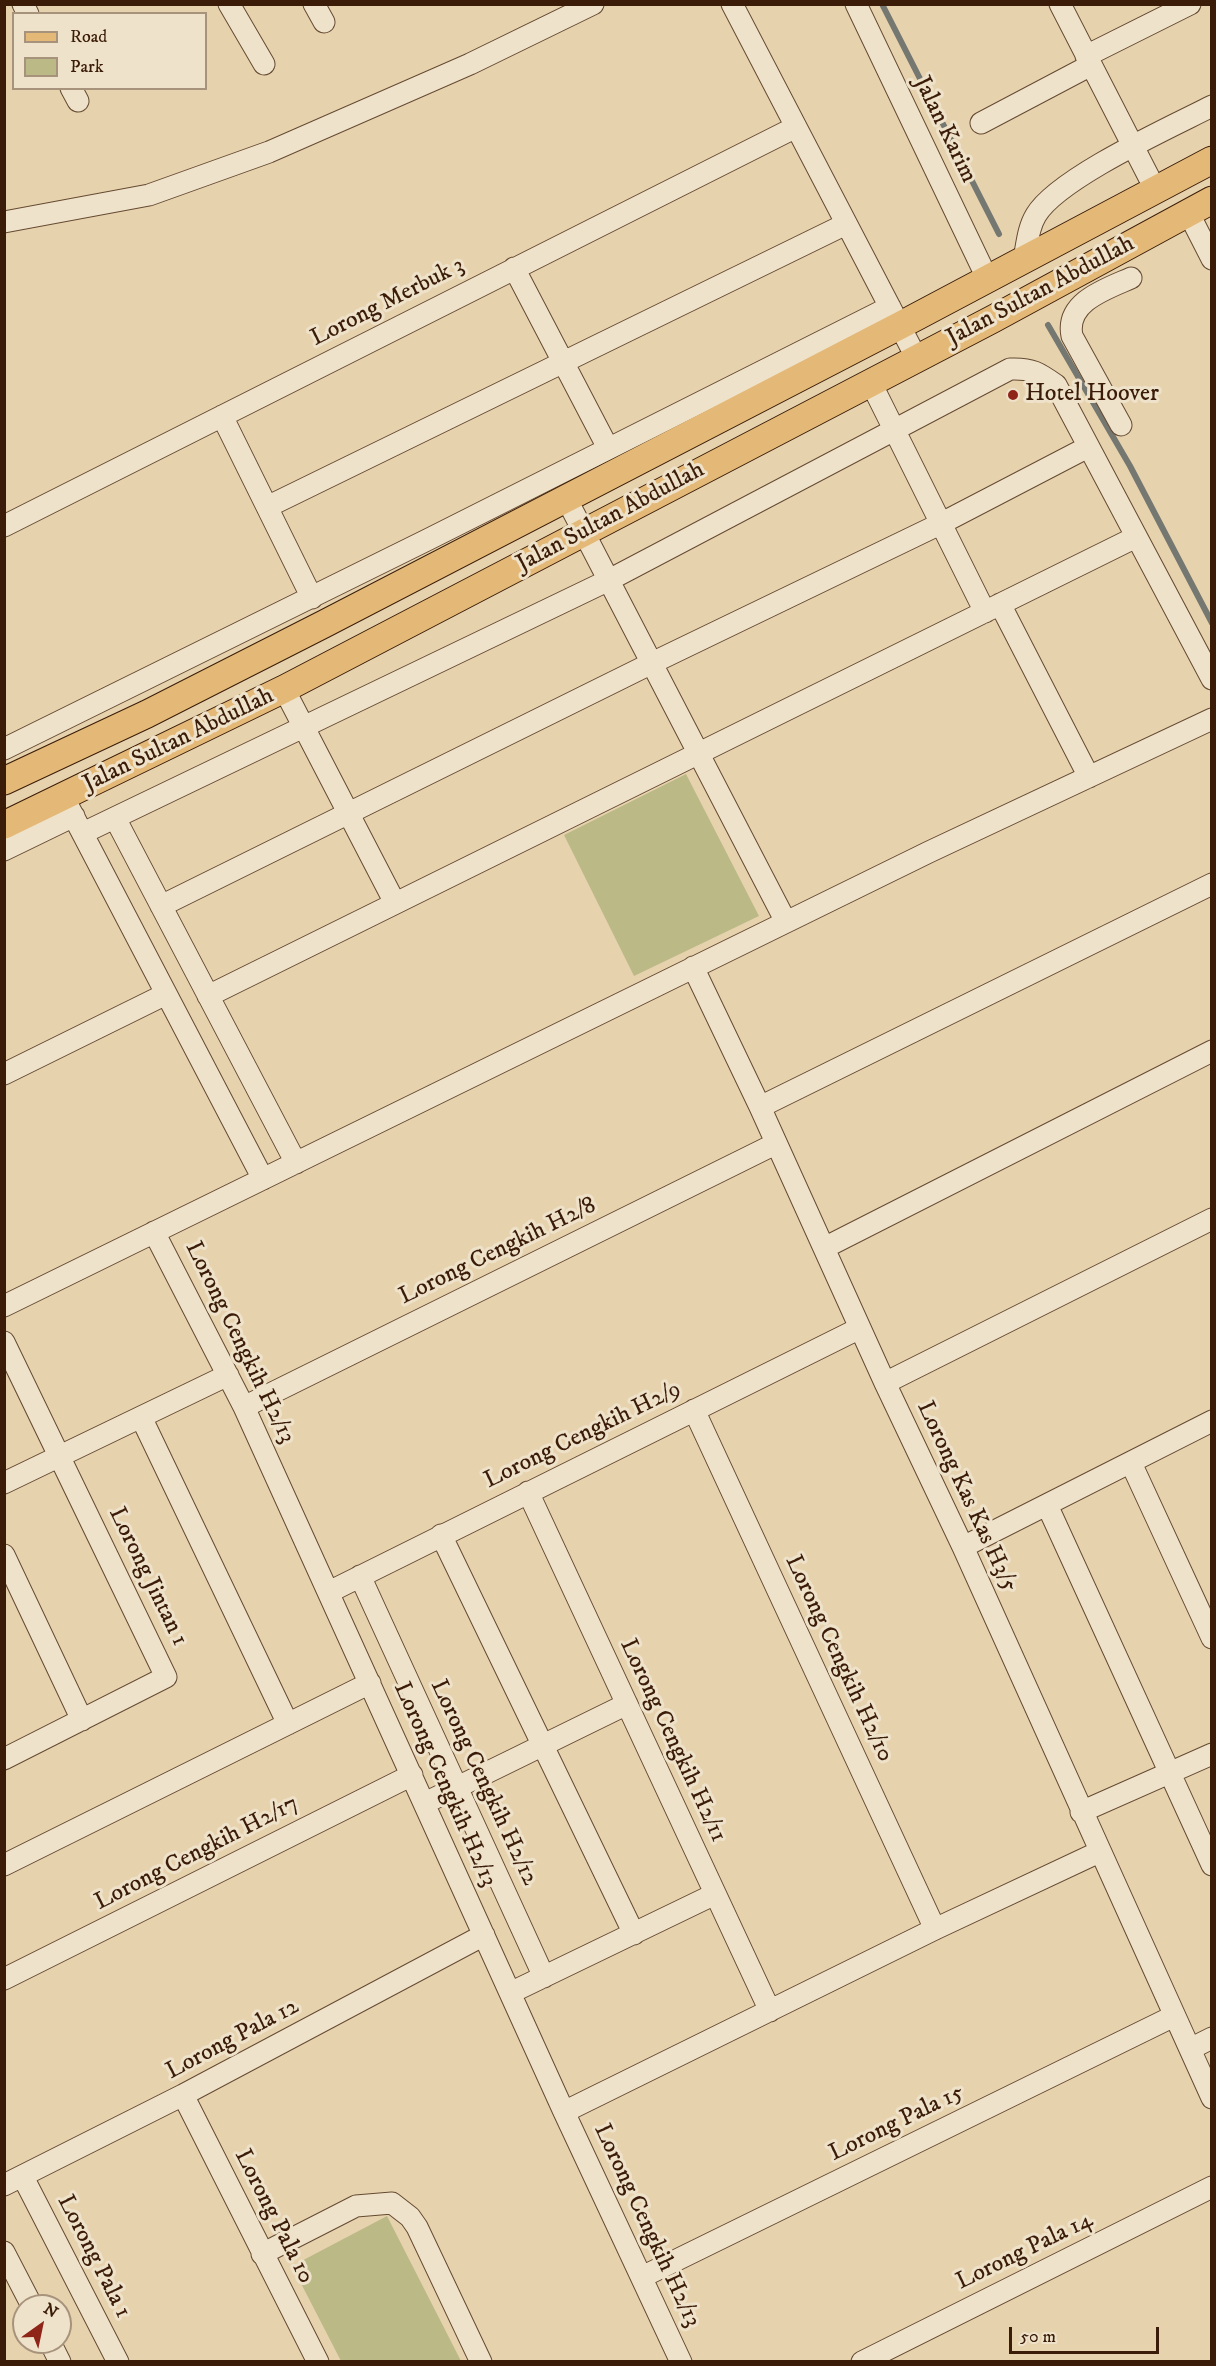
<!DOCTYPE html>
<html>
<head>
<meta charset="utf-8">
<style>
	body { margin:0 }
	#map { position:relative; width:1216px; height:2366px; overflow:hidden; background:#e7d2ae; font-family:"IM FELL DW Pica",serif }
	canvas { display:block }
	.frame { position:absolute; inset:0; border:6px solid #3a1c08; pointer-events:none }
	.legend { position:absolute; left:12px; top:12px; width:195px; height:78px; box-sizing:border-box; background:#efe2ca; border:2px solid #a7937c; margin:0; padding:8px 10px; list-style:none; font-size:18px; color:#3a1c08 }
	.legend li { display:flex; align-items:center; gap:12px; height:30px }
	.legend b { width:30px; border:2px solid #a7937c }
	.north { position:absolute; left:12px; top:2294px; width:60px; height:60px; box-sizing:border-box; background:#efe2ca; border:2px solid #a7937c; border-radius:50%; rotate:33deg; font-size:16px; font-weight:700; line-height:24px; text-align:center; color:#3a1c08 }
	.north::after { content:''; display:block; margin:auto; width:21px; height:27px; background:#8f2418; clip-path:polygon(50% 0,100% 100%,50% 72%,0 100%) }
	.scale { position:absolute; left:1009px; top:2327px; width:150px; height:27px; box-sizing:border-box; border:3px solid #3a1c08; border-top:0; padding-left:8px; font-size:18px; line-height:21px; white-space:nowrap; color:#3a1c08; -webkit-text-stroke:4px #efe2ca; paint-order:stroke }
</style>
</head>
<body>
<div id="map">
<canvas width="1216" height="2366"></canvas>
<div class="frame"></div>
<ul class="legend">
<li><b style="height:8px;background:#e4b977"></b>Road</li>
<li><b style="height:16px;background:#bbba86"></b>Park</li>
</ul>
<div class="north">N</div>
<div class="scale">50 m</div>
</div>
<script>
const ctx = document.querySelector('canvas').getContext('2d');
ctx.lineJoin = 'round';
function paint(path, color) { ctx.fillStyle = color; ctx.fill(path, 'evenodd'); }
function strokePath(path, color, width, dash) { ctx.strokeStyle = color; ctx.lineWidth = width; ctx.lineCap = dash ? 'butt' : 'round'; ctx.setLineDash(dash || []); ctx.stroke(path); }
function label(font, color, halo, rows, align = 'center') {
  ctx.font = font + ' "IM FELL DW Pica",serif'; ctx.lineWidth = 6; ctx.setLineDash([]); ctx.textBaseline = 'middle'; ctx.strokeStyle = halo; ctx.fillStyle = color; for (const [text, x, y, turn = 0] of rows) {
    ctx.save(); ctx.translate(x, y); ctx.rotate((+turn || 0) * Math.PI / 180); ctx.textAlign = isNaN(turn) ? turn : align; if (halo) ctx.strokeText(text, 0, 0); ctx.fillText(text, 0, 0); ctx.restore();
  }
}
paint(new Path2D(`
	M686,774L759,916L634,976L564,835Z
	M387,2216L461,2361H341L292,2266Z`), '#bbba86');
strokePath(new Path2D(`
	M882,4L999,234
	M1048,325L1130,466L1212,623`), '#757771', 6);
const minor = new Path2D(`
	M23,4L28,14
	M229,4L264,64
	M314,4L324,22
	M732,4L917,359
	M856,4L987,278
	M1060,4L1155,189
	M1086,56L1190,4
	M71,88L78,101
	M981,123L1091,65
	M1188,212L1212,259
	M4,222L149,195L269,152L470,64L593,4
	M1024,259C1027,244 1028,228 1036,215C1058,178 1171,127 1212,106
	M514,268L608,448
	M871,383L985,612
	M222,416L312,598
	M1121,425L1072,336C1065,302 1106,289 1131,278
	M566,498L786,922
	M267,507L846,224
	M4,526L796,127
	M1000,604L1089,777
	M284,689L395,903
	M4,749L429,539L890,307
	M64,798L263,1179
	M115,818L296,1163
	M83,833L609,580L1010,369C1032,368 1039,373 1056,385L1212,679
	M4,850L74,816
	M161,906L652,663L940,524L1088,447
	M693,967L760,1107L885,1383L963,1547L1212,2098
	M208,996L1136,537
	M4,1074L166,994
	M760,1107L1212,884
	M154,1232L244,1407L564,2112L681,2362
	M824,1248L1212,1051
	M4,1306L929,852L1212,719
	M4,1342L166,1677L4,1759
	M885,1383L1212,1219
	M244,1407L775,1144
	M694,1410L935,1929
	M141,1417L288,1724
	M1131,1463L1212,1638
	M4,1483L228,1375
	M528,1492L770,2011
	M1047,1505L1212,1865
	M441,1535L634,1934
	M963,1547L1212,1421
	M4,1555L82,1720
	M360,1576L544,1977
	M329,1592L860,1328
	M425,1803L627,1704
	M1081,1812L1212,1754
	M4,1865L370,1683
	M4,1979L412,1775
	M510,1993L715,1894
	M1190,2049L1212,2038
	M183,2095L318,2362
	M564,2112L935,1929L1099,1852
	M23,2177L118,2362
	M4,2185L183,2095L484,1935
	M4,2252L32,2306
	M262,2254L356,2206L392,2203L410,2217L417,2227L481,2362
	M642,2277L1174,2016
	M50,2342L60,2362
	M862,2362L1212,2187`);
const major = new Path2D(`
	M4,781L147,714L324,624L899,326L1212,160
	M4,825L284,689L993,319L1212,200`);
strokePath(minor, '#654a32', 23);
strokePath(major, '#3a1c08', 29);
strokePath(minor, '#efe2ca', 21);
strokePath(major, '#e4b977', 27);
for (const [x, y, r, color] of [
	[1013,395,6,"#8f2418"]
]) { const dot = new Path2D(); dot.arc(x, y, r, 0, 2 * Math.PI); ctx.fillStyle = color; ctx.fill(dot); strokePath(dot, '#efe2ca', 2); }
label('24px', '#3a1c08', '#efe2ca', [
	["Jalan Karim",944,130,64],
	["Jalan Sultan Abdullah",1041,292,-28],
	["Lorong Merbuk 3",388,303,-27],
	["Jalan Sultan Abdullah",611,518,-28],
	["Jalan Sultan Abdullah",179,741,-26],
	["Lorong Cengkih H2/8",498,1252,-26],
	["Lorong Cengkih H2/13",239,1343,64],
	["Lorong Cengkih H2/9",583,1436,-26],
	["Lorong Kas Kas H3/5",966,1497,65],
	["Lorong Jintan 1",147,1577,64],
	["Lorong Cengkih H2/10",838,1659,65],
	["Lorong Cengkih H2/11",672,1741,65],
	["Lorong Cengkih H2/12",483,1783,65],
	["Lorong Cengkih H2/13",444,1785,66],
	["Lorong Cengkih H2/17",197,1854,-27],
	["Lorong Pala 12",233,2040,-28],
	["Lorong Pala 15",897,2124,-26],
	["Lorong Pala 10",273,2217,63],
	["Lorong Cengkih H2/13",646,2226,65],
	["Lorong Pala 14",1025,2252,-26],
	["Lorong Pala 1",93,2257,63]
]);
label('24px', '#3a1c08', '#efe2ca', [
	["Hotel Hoover",1025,395]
], 'left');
</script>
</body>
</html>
